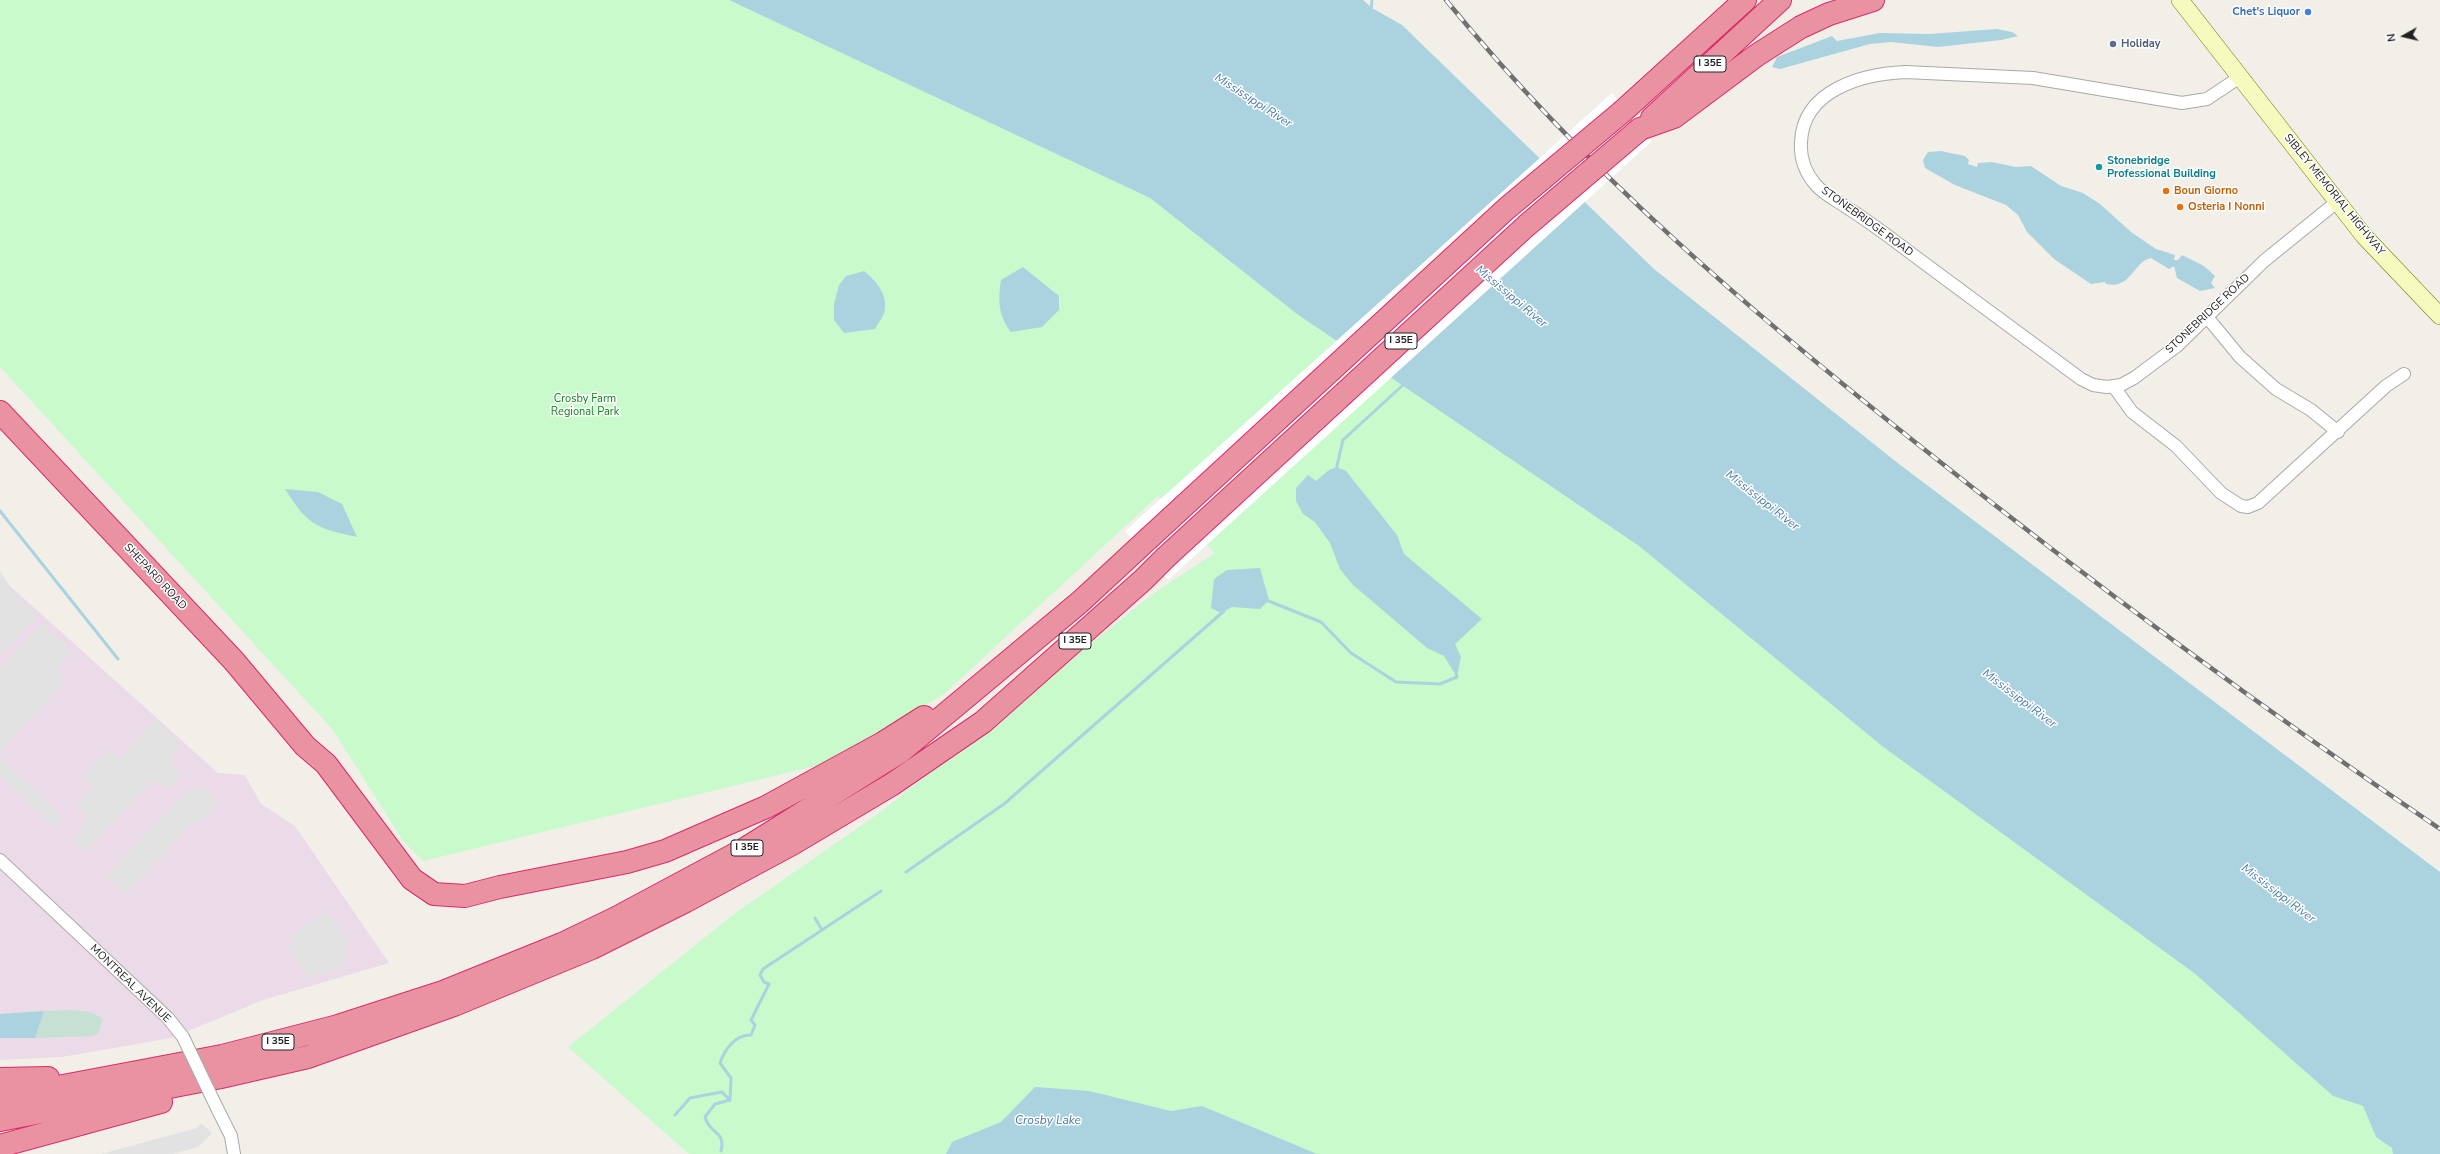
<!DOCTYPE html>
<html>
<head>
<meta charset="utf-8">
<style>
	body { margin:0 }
	#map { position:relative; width:2440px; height:1154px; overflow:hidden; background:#f2efe9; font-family:"Nunito Sans",sans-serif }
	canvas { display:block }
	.north { position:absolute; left:2384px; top:16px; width:40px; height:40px; -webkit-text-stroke:3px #fff; paint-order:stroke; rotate:262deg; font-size:11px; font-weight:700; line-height:16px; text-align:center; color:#222 }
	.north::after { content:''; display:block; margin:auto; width:14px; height:18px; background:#222; clip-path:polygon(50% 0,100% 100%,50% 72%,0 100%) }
</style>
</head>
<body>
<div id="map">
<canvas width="2440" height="1154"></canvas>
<div class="north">N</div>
</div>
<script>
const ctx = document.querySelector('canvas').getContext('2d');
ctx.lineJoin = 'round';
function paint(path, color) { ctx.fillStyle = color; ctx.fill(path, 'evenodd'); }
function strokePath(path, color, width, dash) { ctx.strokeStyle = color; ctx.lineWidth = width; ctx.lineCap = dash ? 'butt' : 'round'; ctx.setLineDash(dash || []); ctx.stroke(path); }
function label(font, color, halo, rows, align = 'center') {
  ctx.font = font + ' "Nunito Sans",sans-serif'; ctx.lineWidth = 3; ctx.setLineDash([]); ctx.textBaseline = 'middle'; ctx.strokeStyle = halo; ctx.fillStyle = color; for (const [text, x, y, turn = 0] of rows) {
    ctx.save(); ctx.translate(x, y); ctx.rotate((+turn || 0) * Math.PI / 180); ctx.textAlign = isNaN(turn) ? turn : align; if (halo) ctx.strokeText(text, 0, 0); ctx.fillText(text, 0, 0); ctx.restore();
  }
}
paint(new Path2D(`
	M0,577L218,773L245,775L261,804L295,826L389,963L263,1000L171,1038L62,1057L0,1060Z`), '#ebdbe8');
paint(new Path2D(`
	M44,1011C60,1011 92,1006 103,1020L98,1033L93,1036L35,1038Z`), '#c6e0d4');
paint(new Path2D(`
	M0,0H729L1150,198L1297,314L1639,546L1882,746L2194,973L2333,1096L2363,1106L2376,1137L2392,1148L2393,1154H689L568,1047L734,914L882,811L1154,593L1215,553L1158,496L944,694L828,763L423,861L403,841L333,730L0,367Z`), '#c8facc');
paint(new Path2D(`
	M0,571L14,593L38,616L0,657Z
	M42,623L72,651L59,665L60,677L65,682L0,752V669Z
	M156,719L180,745L172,751L176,773L181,778L169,789L161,782L151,783L86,852L71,838L86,826L87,818L75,804L93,786L83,777L109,749L119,759Z
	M0,757L64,817L55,828L0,776Z
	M195,787H202L213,795L218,809L211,808L207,818L194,822L125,895L106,876L183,793Z
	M327,910L351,944L344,950L346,957L341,968L308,977L289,948L295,939L292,935Z
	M201,1123L212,1133L198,1147L173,1154H101L197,1128Z`), '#e2e2e2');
paint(new Path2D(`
	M729,0H1363L1372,8L1402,25L1654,269L1899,464L2440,872V1154H2393L2392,1148L2376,1137L2363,1106L2333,1096L2194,973L1882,746L1639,546L1297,314L1150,198Z
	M1997,29L2012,32L2018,36L2001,40L1938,47L1891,42L1870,44L1780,69L1772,67L1777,57L1832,36L1837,41L1880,33L1929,34Z
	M1941,151L1965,156L1969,160L1968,164L1977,167L1978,163L1992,162L2016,167L2031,166L2061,186L2083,193L2100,204L2131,232L2156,249L2175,255L2174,260H2178L2182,255L2204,266L2215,276L2211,283L2215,288L2200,291L2177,278L2174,266L2169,269L2151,258C2134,261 2131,290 2106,284L2105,282L2091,284L2054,259L2027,232L2018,215L2006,205L1955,185L1925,168L1923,160L1928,152Z
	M1023,267L1059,296V310L1042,327L1011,332C998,316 998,299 1001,280Z
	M864,271C875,280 887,293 885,309C885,315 878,323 875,329L844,333L834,320V304L839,285L846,276Z
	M1337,467L1346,471L1397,535L1404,554L1482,619L1455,644L1461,657L1457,677L1444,656L1427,648L1352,584L1340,569L1330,543L1315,522L1303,514L1296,501V488L1308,475L1316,481L1329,470Z
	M285,489L318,492L342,504L357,537C315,528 308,525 285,489Z
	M1260,568L1269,600L1260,609L1232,607L1221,613L1211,608L1214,579L1227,570Z
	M44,1011L35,1038H0V1014Z
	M1035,1087L1089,1091L1171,1111L1202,1106L1317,1154H946L952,1142L1001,1122Z`), '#aad3df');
paint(new Path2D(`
	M1612,93L1652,141L1168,580L1125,531Z`), '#fff');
strokePath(new Path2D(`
	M1371,10L1372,0
	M1336,470L1343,440L1403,385
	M0,511L118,659
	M1266,600L1321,622L1351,653L1396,682L1440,684L1457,677L1456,673
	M906,872L1004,804L1224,611
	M815,918L822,930
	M675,1115L690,1098L722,1092L730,1100
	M721,1151C726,1130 709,1134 705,1117L715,1104L730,1100L731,1078L720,1063C725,1049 735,1035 751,1035L755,1025L751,1020L769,984L764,982L760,975L763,969L881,891`), '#aad3df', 3);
const street = new Path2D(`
	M2240,77L2207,99L2182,103L2033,78L1905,72C1862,74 1803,90 1801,142C1800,157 1805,172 1815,184C1824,195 1838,201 1849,209C1861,216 1872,225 1884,233C1949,282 2015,330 2081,379L2093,385L2107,387L2121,385L2134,378L2177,346L2264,261L2338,201
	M2207,317L2240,357L2276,389L2311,410L2338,432
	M2114,387L2132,412L2176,446L2221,493L2241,506L2248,507L2258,503L2386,386L2404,374
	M0,860L168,1018L183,1037
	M217,1108L231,1136L234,1154`);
const secondary = new Path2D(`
	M2180,0L2364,236L2440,316`);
const highway = new Path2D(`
	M1623,111L1745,0
	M1652,118L1780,0
	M1640,129L1674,117L1757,55L1801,27L1829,14L1873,0
	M0,412L234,661L305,746L326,764L412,879L434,894L465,896L500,887L627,862L665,851L766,807L883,743L924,717
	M0,1079L48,1078
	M0,1098L222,1056L338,1026L443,992L562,944L616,918L743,850L900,752L1080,602L1148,539
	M0,1120L221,1077L308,1057L454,1005L592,948L686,901L792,844L891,785L983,722L1143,580L1165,558
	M0,1146L161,1102`);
strokePath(street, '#a9a9a9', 14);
strokePath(secondary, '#707d05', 18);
strokePath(highway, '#dc2a67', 24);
strokePath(street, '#fff', 12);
strokePath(secondary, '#f7fabf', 17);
strokePath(highway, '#e892a2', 22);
const rail = new Path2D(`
	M1446,0C1585,171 1753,314 1925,450C2092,583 2263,709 2440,829`);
strokePath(rail, '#707070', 4.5);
strokePath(rail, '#fff', 3, [9]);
const streetBridge = new Path2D(`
	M183,1037L217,1108`);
const highwayBridge = new Path2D(`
	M1148,539L1506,209L1623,111
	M1165,558L1526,226L1640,129`);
strokePath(streetBridge, '#a9a9a9', 14, []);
strokePath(highwayBridge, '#dc2a67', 24, []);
strokePath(streetBridge, '#fff', 12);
strokePath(highwayBridge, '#e892a2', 22);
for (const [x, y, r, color] of [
	[2308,12,4,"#3f7fe0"],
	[2113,44,4,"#5c6f8a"],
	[2099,167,4,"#0f9aa8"],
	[2166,191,4,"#e8710a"],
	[2180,207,4,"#e8710a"]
]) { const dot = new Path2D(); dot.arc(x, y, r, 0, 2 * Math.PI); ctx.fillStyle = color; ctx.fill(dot); strokePath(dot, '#fff', 1.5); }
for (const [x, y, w] of [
	[1710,64,32],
	[1401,341,32],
	[1075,641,32],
	[747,848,32],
	[278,1042,32]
]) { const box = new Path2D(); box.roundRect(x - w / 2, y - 8, w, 16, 3); ctx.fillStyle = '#fff'; ctx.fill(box); strokePath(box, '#222', 1); }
label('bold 10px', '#222', null, [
	["I 35E",1710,64],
	["I 35E",1401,341],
	["I 35E",1075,641],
	["I 35E",747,848],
	["I 35E",278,1042]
]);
label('bold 11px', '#366cbe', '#fff', [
	["Chet's Liquor",2300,12]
], 'right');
label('bold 11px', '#4e5e75', '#fff', [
	["Holiday",2121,44]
], 'left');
label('bold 11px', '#0d838f', '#fff', [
	["Stonebridge",2107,161],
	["Professional Building",2107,174]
], 'left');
label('bold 11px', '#c56008', '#fff', [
	["Boun Giorno",2174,191],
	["Osteria I Nonni",2188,207]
], 'left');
label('11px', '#222', '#fff', [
	["SIBLEY MEMORIAL HIGHWAY",2334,195,51],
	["STONEBRIDGE ROAD",1867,222,36],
	["STONEBRIDGE ROAD",2208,314,-43],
	["SHEPARD ROAD",155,577,47],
	["MONTREAL AVENUE",130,984,44]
]);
label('11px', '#0c8416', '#fff', [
	["Crosby Farm",585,399],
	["Regional Park",585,412]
]);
label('italic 12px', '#4a7aab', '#fff', [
	["Mississippi River",1253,101,33],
	["Mississippi River",1511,297,40],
	["Mississippi River",1762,501,38],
	["Mississippi River",2019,699,37],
	["Mississippi River",2278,894,37],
	["Crosby Lake",1048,1121]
]);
</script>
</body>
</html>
